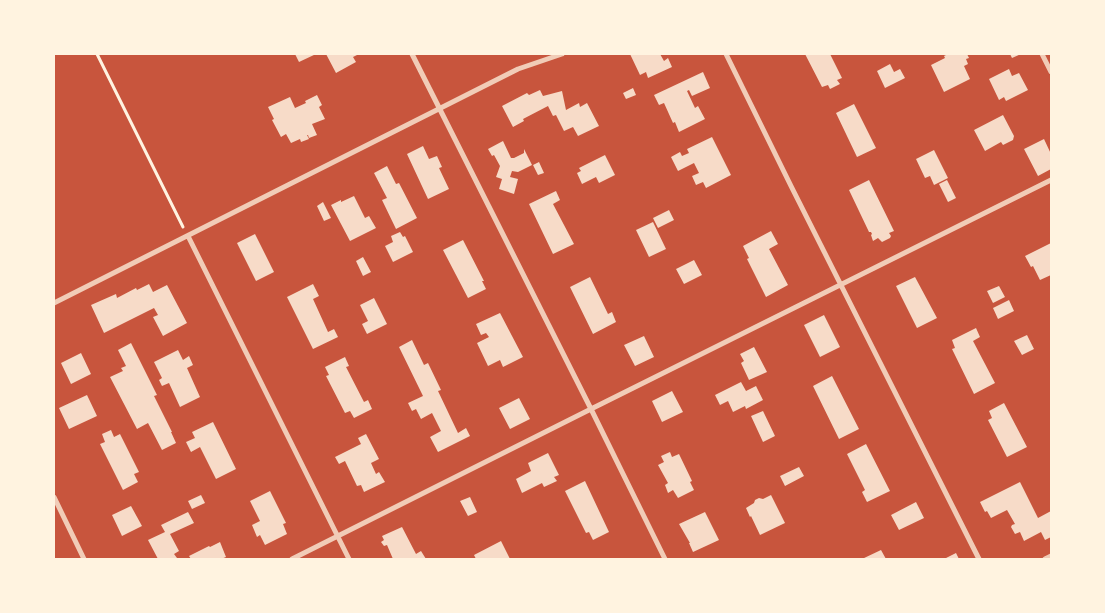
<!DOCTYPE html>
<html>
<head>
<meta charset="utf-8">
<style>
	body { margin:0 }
	#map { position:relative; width:1105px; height:613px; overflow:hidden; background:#c8553d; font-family:Helvetica,sans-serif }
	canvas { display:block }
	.frame { position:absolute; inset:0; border:55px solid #fff3e0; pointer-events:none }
</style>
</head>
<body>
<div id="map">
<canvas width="1105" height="613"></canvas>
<div class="frame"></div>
</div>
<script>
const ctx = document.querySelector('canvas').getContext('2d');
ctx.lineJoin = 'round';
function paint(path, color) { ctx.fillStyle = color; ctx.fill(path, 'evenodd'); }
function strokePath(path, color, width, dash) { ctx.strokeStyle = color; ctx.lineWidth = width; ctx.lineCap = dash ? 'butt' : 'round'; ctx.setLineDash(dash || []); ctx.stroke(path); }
paint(new Path2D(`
	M295,54H316L299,62Z
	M326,54H359L353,57L356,62L336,73Z
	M630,54H660L664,61L668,58L672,67L648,78L646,72L640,75Z
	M805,54H830L842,78L837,80L840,84L830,89L828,85L822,87Z
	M948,54H967L969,58L966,59L968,64L964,66L970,79L944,92L931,65L945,58L944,56Z
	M1010,54H1021L1012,58Z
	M890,64L894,72L900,69L905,78L885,88L877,71Z
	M1009,69L1012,76L1019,73L1028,90L1006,101L1004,97L999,100L989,79Z
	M703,72L710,88L692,96L689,90L687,91L695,108L698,106L705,119L679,132L675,122L673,123L664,103L659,105L654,95Z
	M633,88L636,95L626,99L623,93Z
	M540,90L543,96L562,91L566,110L579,103L580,107L587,103L599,126L578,136L573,127L564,131L556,115L553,116L548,106L523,119L524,121L513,127L502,106L527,93L529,95Z
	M317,95L322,105L319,107L325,119L312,124L317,135L309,138L308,135H307L309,139L301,142L300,139L291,143L286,134L281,137L272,120L274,119L268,107L290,97L295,108L306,103L305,101Z
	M854,104L876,148L857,157L836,113Z
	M1003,115L1014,136L1013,140L1003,145L1001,142L985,151L974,130Z
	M712,137L731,175L706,188L703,182L696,185L692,176L699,173L694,163L678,171L671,157L680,152L682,156L689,153L687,149Z
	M1044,139L1051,154V169L1038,176L1024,149Z
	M503,141L511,158H514L524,153V149L532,165L518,172L512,171L510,177L518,179L514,194L499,189L502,179L496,177L500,166L494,155L492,156L488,149Z
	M423,146L429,159L437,156L442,167L439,168L449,189L428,199L407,154Z
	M934,150L948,178L934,185L930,176L925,178L916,159Z
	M605,155L615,175L599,183L596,177L582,184L577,173L581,171L579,168Z
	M539,162L544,173L538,175L533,165Z
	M387,166L396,184L399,183L417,218L396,229L382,200L387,198L374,173Z
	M869,180L894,231L889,233L891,236L890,238L882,242L878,238L873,241L871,235L872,234L871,232H869L849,190Z
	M947,180L956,198L948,202L939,184Z
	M556,191L560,200L553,204L574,244L553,254L529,204Z
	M354,196L365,218L369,216L376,228L350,241L331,205L341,200V202Z
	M323,202L331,218L324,221L317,206Z
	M669,210L674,220L658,228L653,218Z
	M653,222L666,249L649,257L636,230Z
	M771,231L778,244L769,249L788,285L766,297L747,259L749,258L743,246Z
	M400,232L403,237L405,236L413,252L393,262L385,246L393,242L391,236Z
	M255,234L274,272L256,281L237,243Z
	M463,240L484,281H482L486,289L468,298L443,250Z
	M1051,243V275L1040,280L1033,266L1031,267L1025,256Z
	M363,257L371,272L363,276L356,261Z
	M694,260L702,275L684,284L676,269Z
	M590,277L608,314L612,312L616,322L593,334L570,287Z
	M915,277L937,318L917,328L896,286Z
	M149,284L153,292L167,285L187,323L163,336L153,317L158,315L154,308L104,333L91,305L116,294L117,298L136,288L137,290Z
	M313,284L319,296L313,299L328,332L334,329L338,337L313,349L287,297Z
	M999,286L1005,297L993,303L987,291Z
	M374,298L387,324L367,334L362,324L368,321L360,305Z
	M1009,300L1014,311L998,319L993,308Z
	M500,313L523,357L503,367L500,360L488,366L477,343L489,337L486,333L481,335L476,324Z
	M824,315L840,347L820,357L804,325Z
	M976,328L980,337L973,341L995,383L974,394L952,349L955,348L952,340Z
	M1027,335L1034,349L1022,355L1014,341Z
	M644,336L654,357L635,366L624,345Z
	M412,340L424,365L428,363L441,390L438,391L458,433L466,428L470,436L438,452L430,437L441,431L432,413L421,419L416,409L412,411L408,403L423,396L399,347Z
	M131,343L157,395L154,396L172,432H171L176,443L162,450L148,423L137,429L110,377L123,371L121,368L126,366L118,350Z
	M754,347L767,372L749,380L741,363L744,361L740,354Z
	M178,350L183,360L189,356L193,365L187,368L200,397L180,407L169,383L162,386L159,380L162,378L154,362Z
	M81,353L91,374L71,384L61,363Z
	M345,357L349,366L346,367L364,402L368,400L372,409L354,418L350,411L345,413L326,376L329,375L325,367Z
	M832,376L859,429L839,439L813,386Z
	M741,382L746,391L756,386L763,400L746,409L745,406L733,412L728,401L720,405L715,395Z
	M672,391L683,412L662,422L652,401Z
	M87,395L97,416L69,429L59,408Z
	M519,398L530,419L510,429L499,408Z
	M1004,403L1027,447L1007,457L988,420L992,418L989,411Z
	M763,411L775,436L763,442L751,416Z
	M213,422L236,469L216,479L200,447L191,452L186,442L195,438L192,432Z
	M111,430L114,437L120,434L139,472L134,474L138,482L123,490L100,444L105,442L102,434Z
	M366,434L379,459L371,463L376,474L379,472L385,482L364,492L361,485L357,486L345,461L339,464L335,457L361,444L358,438Z
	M866,444L890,491L867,502L862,492L865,490L847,454Z
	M670,452L672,457L679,454L692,481L690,482L694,490L678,498L673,490L668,493L665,485L668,483L658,465L664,462L661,456Z
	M548,453L559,475L554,477L557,481L544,487L542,483L522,493L516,479L531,471L528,463Z
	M799,467L804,476L785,486L780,476Z
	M585,481L609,532L593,540L589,532L586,533L565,491Z
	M1020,482L1038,518L1051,511V537L1045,540L1041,532L1024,541L1020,532L1015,534L1011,527L1012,525L1015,524L1007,510L991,518L987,511L985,512L980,502Z
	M270,491L286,523L283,524L287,534L265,545L260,535L257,537L252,525L260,521L250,501Z
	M201,495L205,503L192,509L188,501Z
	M771,495L785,523L760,535L751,516L750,517L746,508L754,503L755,500L759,498L763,499Z
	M470,497L477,512L468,516L460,501Z
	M916,502L924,518L899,530L891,515Z
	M131,506L142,526L122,536L112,515Z
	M188,512L194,523L170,534L179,551L174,554L177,558L158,559L148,540L165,532L161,525Z
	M705,512L719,540L693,552L689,543H690L679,524Z
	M402,527L416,554L421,551L426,559H393L387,545L384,546L381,542L384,540L382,536Z
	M501,541L510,559H476L474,555Z
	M220,542L226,557L221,559H191L189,556L209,546L210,547Z
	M881,550L886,559H862Z
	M956,553L959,559H944Z`), '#f7dbc8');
strokePath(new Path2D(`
	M97,54L183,227`), '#fff3e0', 3);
strokePath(new Path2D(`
	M412,54L591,409L665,559
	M726,54L791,186L979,559
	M1042,54L1051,72
	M188,236L349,559
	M54,303L518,69L562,54
	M54,497L84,559
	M292,559L591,409L1051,180
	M1045,559L1051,556`), '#f1ccb7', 5);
</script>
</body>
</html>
